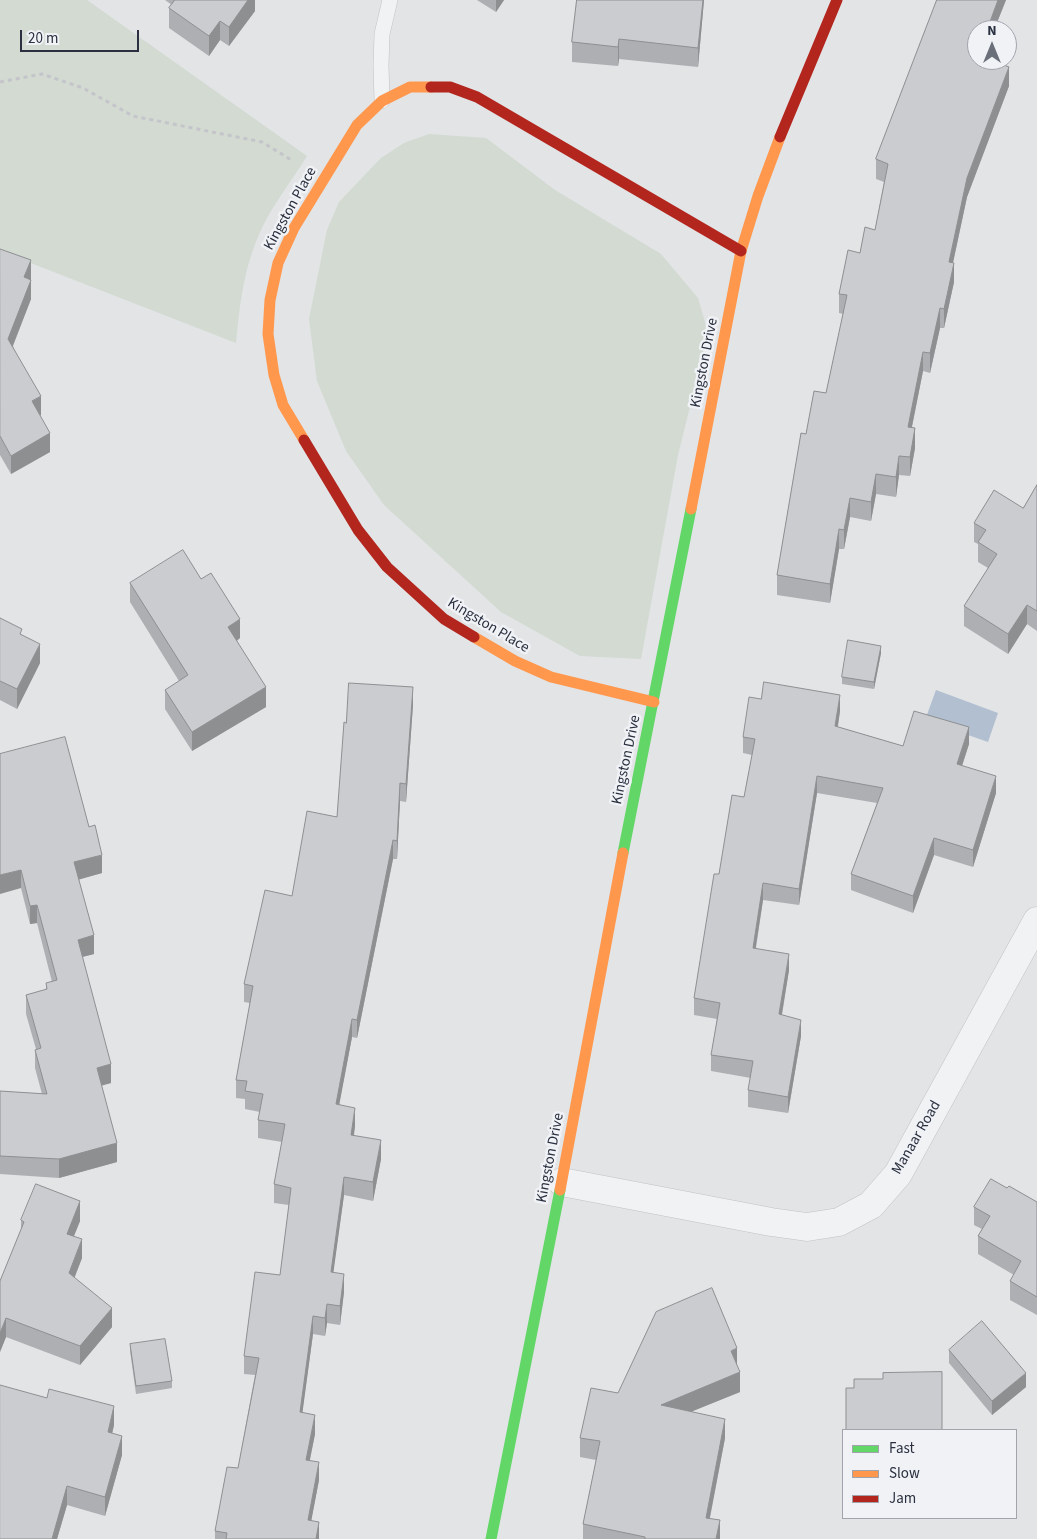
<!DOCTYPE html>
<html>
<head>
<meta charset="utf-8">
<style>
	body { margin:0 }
	#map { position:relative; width:1037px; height:1539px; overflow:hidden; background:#e2e4e6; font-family:"Source Sans 3",sans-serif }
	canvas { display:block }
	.legend { position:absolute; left:842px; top:1429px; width:175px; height:90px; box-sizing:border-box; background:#f0f2f6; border:1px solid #a1a4ad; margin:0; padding:6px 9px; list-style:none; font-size:15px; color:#2a303f }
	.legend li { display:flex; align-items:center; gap:10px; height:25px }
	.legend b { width:25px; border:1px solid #a1a4ad }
	.north { position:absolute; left:967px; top:20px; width:50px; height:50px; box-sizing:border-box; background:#f0f2f6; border:1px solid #a1a4ad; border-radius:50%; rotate:0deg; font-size:14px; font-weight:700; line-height:20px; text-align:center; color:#2a303f }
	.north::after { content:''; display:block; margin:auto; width:18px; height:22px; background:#6a6f79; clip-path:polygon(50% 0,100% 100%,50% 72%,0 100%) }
	.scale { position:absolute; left:20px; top:30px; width:119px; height:22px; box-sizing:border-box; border:2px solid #2a303f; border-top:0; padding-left:6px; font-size:15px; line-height:18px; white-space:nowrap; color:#2a303f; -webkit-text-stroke:4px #f0f2f6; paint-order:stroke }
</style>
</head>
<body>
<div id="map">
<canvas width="1037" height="1539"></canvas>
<ul class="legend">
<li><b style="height:6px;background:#63d668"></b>Fast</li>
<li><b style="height:6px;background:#ff974d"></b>Slow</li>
<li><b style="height:6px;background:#b3261e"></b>Jam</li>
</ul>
<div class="north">N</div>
<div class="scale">20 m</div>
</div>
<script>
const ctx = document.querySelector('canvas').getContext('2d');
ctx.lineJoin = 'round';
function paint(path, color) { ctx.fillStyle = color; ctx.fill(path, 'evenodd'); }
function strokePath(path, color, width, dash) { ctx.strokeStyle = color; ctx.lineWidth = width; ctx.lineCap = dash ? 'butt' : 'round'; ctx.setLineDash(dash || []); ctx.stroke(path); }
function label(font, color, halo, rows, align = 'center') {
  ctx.font = font + ' "Source Sans 3",sans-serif'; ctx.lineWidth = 5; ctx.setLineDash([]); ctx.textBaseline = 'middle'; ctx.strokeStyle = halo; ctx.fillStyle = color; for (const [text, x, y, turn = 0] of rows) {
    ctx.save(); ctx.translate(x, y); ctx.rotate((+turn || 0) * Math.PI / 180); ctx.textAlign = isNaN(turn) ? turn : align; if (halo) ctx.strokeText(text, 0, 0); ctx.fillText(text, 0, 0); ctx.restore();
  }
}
paint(new Path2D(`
	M0,0H87L307,156C294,177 278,198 266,220C245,259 240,300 236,343L0,251Z
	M429,134L486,138L555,190L661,254L698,298L706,326V342L678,455L641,659L580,656L501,612L384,505L346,451L317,381L309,319L327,230L339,202L381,158L404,143Z`), '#d2dad2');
paint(new Path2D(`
	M936,690L998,713L988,742L925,720Z`), '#b2bfd0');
const lane = new Path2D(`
	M382,101L381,65L382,34L390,0`);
const street = new Path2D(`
	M562,1182L771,1222L807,1227L839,1222L871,1205L898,1174L1037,921`);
strokePath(lane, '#c0c2c4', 16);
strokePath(street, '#c0c2c4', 29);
strokePath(new Path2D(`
	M0,82L42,74L83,88L133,116L262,142L293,161`), '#c4c5ca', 3, [4, 4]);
strokePath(lane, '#f1f2f4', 15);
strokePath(street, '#f1f2f4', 28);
strokePath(new Path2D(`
	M623,853L691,509
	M491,1539L560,1190`), '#63d668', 11);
strokePath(new Path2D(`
	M304,440L283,405L274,375L268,334L270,300L278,263L294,228L357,125L382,101L410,87H431
	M691,509L741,251L758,196L780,137
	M474,637L515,661L551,677L654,702
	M560,1190L623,853`), '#ff974d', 11);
strokePath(new Path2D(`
	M431,87H450L477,97L741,251
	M780,137L837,0
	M304,440L358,530L387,567L444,619L474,637`), '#b3261e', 11);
paint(new Path2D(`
	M165,0H255V11L229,46L220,40L209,56L169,28V8L172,5Z
	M477,0H504L496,12Z
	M577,0H704L698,67L619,59L618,66L572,62V42Z
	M937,0H1006L994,30H977V60H991L1009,67V86L967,197L953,263H954V282L944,328H940L930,373L923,371L912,427L915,428V448L910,476L899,475L896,497L876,494L871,521L850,517L844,549H839L830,603L777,595V575L801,433L806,434L814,391L826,393L843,314L839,313V294L848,250L860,253L865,227L875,230L884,182L876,179V159Z
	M0,249L31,279V299L13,346L41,415H40L50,452L11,474L0,455Z
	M1037,485V631L1027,624L1008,654L964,626V606L988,568L978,562V544L974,542V523L1023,508Z
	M201,579L240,638L237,641L266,707L192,751L165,709V690L179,681L130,602V583Z
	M0,618L22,635L40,663L17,709L0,700Z
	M881,653L874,689L842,684V677Z
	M413,705L406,802L400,801L397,859H393L357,1038L352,1037L339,1104L355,1126L354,1136L381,1159L373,1201L344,1195L333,1272L344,1292L340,1325L327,1323L325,1336L313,1334L302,1413L315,1434L310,1460L319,1480L311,1521L319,1539H215V1531L238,1468L255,1375L244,1374V1356L280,1275L289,1205L274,1203V1184L282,1142L258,1138V1120L260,1112L245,1109V1099L236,1098V1080L250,1003L244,1002V984L292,896L337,817L346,723Z
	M840,711L838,727L903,746L969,744L962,766L996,793L973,867L934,855L913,913L851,890V874L877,803L817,793L799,905L763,900L756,948L789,970L782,1015L801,1036L788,1113L748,1107V1090L751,1078L711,1071V1055L717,1019L694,1015V998L719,874L744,797L752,755L743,753V737Z
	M0,754L89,827L102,873L79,879L94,954L82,957L111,1083L101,1085L117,1162L59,1178L0,1174V1091L42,1094L35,1068V1050L36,1049L26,1014V995L46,990V983L52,982L37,923L30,924L21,888Z
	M1007,1188L1037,1202V1315L1010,1300V1281L1014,1275L978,1254V1236L982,1229L974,1225V1207Z
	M21,1220L80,1221L74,1236L82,1258L74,1278L112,1327L80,1365L6,1337L0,1352L21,1229Z
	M130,1344L172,1381V1388L136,1394L130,1351Z
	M949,1350L1026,1387L992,1415L949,1363Z
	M737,1367L740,1392L692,1411L725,1438L710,1518L720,1539H583V1524L596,1460L580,1457V1438L618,1393Z
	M114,1425L112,1434L122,1455L105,1516L67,1505L57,1539H0Z`), '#aeafb2');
paint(new Path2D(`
	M248,0H255V11L229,46V27Z
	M496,0H504L496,12Z
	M703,0H704L698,67V48Z
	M998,0H1006L994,30H987Z
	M220,21V40L209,56V36Z
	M619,39V59L618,66V47Z
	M1009,67V86L967,197L949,281V262L967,178Z
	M31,260V299L8,358V339L24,277Z
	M954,263V282L944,328V309Z
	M940,308V328L930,373V353Z
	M923,352V371L908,446V427Z
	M41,396V415L32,420V401Z
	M915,428V448L910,476V457Z
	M50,433V452L11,474V456Z
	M899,456V475L896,497V477Z
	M876,474V494L871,521V502Z
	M850,498V517L844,549V530Z
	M839,529V549L830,603V584Z
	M1027,605V624L1008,654V634Z
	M240,619V638L228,646V627Z
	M40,644V663L17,709V689Z
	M881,646V653L874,689V682Z
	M266,687V707L192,751V732Z
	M413,687V705L406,802V784Z
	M840,695V711L835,743V726Z
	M969,727V744L957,781V764Z
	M817,776V793L799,905V889Z
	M996,776V793L973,867V850Z
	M400,783V801L397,859V841Z
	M934,838V855L913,913V896Z
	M393,840V859L357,1038V1020Z
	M102,855V873L74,881V862Z
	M21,870V888L0,894V875Z
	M763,883V900L753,964V948Z
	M37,905V923L30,924V906Z
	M94,935V954L78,958V940Z
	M789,954V970L779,1031V1014Z
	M352,1019V1037L336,1122V1104Z
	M801,1020V1036L788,1113V1097Z
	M111,1064V1083L97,1087V1068Z
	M355,1108V1126L351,1153V1135Z
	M381,1140V1159L373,1201V1182Z
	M117,1143V1162L59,1178V1159Z
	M344,1177V1195L331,1290V1272Z
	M80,1201V1221L67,1253V1234Z
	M82,1239V1258L69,1292V1273Z
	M344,1274V1292L340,1325V1306Z
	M327,1304V1323L325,1336V1318Z
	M112,1308V1327L80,1365V1346Z
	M313,1316V1334L300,1431V1412Z
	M6,1318V1337L0,1352V1333Z
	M737,1348V1367L731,1351Z
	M740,1372V1392L661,1424V1405Z
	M1026,1373V1387L992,1415V1401Z
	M114,1406V1425L108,1451V1432Z
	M315,1415V1434L306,1478V1460Z
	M725,1419V1438L706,1537V1518Z
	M122,1436V1455L105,1516V1497Z
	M319,1462V1480L308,1538V1520Z
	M67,1486V1505L57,1539H52Z
	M720,1520V1539H716Z
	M319,1522V1539H316Z`), '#8d8f91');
const building = new Path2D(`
	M175,0H248L229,27L220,21L209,36L169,8Z
	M577,0H703L698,48L619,39L618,47L572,42Z
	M937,0H998L987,30H977V60H991L1009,67L967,178L949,262L954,263L944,309L940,308L930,353L923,352L908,427L915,428L910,457L899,456L896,477L876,474L871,502L850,498L844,530L839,529L830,584L777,575L801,433L806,434L814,391L826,393L847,295L839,294L848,250L860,253L865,227L875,230L888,164L876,159Z
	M0,249L31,260L24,277L31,280L8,339L41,396L32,401L50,433L11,456L0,436Z
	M1037,485V611L1027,605L1008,634L964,606L997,554L978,542L986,530L974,523L994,490L1023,508Z
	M183,550L201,579L211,573L240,619L228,627L266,687L192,732L165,690L188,675L130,583Z
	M0,618L22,629L20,634L40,644L17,689L0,681Z
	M848,640L881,646L874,682L842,677Z
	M764,682L840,695L835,726L903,746L914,711L969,727L957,764L996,776L973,850L934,838L913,896L851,874L883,788L817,776L799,889L763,883L753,948L789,954L779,1014L801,1020L788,1097L748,1090L753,1061L711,1055L720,1003L694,998L714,874H719L732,795L744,797L755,739L743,737L749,697L761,699Z
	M349,683L413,687L406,784L400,783L397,841L393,840L357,1020L352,1019L336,1104L355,1108L351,1135L381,1140L373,1182L344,1177L331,1272L344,1274L340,1306L327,1304L325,1318L313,1316L300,1412L315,1415L306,1460L319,1462L308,1520L319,1522L316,1539H226L227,1533L215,1531L227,1467L238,1468L259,1358L244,1356L255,1272L280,1275L291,1188L274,1184L285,1124L258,1120L263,1094L245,1091L247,1081L236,1080L253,986L244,984L265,890L292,896L307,811L337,817L344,722L346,723Z
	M65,737L89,827L95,825L102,855L74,862L94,935L78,940L111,1064L97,1068L117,1143L59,1159L0,1156V1091L47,1094L35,1050L41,1048L26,995L47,989L46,983L57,980L37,905L30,906L21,870L0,875V754Z
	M991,1179L1007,1188L1009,1186L1037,1202V1297L1010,1281L1021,1261L978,1236L990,1216L974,1207Z
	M36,1184L80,1201L67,1234L82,1239L69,1273L112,1308L80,1346L6,1318L0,1333V1281L24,1222L21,1220Z
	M712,1288L737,1348L731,1351L740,1372L661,1405L725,1419L706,1518L720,1520L716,1539H645V1537L583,1524L600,1441L580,1438L591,1388L618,1393L656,1312Z
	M982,1321L1026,1373L992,1401L949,1350Z
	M165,1339L172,1381L136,1386L130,1344Z
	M942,1372V1430H846V1388H854V1379H883V1373Z
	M0,1385L47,1398L49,1389L114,1406L108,1432L122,1436L105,1497L67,1486L52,1539H0Z`);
paint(building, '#cacccf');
strokePath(building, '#8d8f91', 1);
label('15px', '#2a303f', '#f0f2f6', [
	["Kingston Place",291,209,-61],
	["Kingston Drive",705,363,-79],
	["Kingston Place",488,626,31],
	["Kingston Drive",627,760,-78],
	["Manaar Road",917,1138,-60],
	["Kingston Drive",551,1158,-79]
]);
</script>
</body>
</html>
